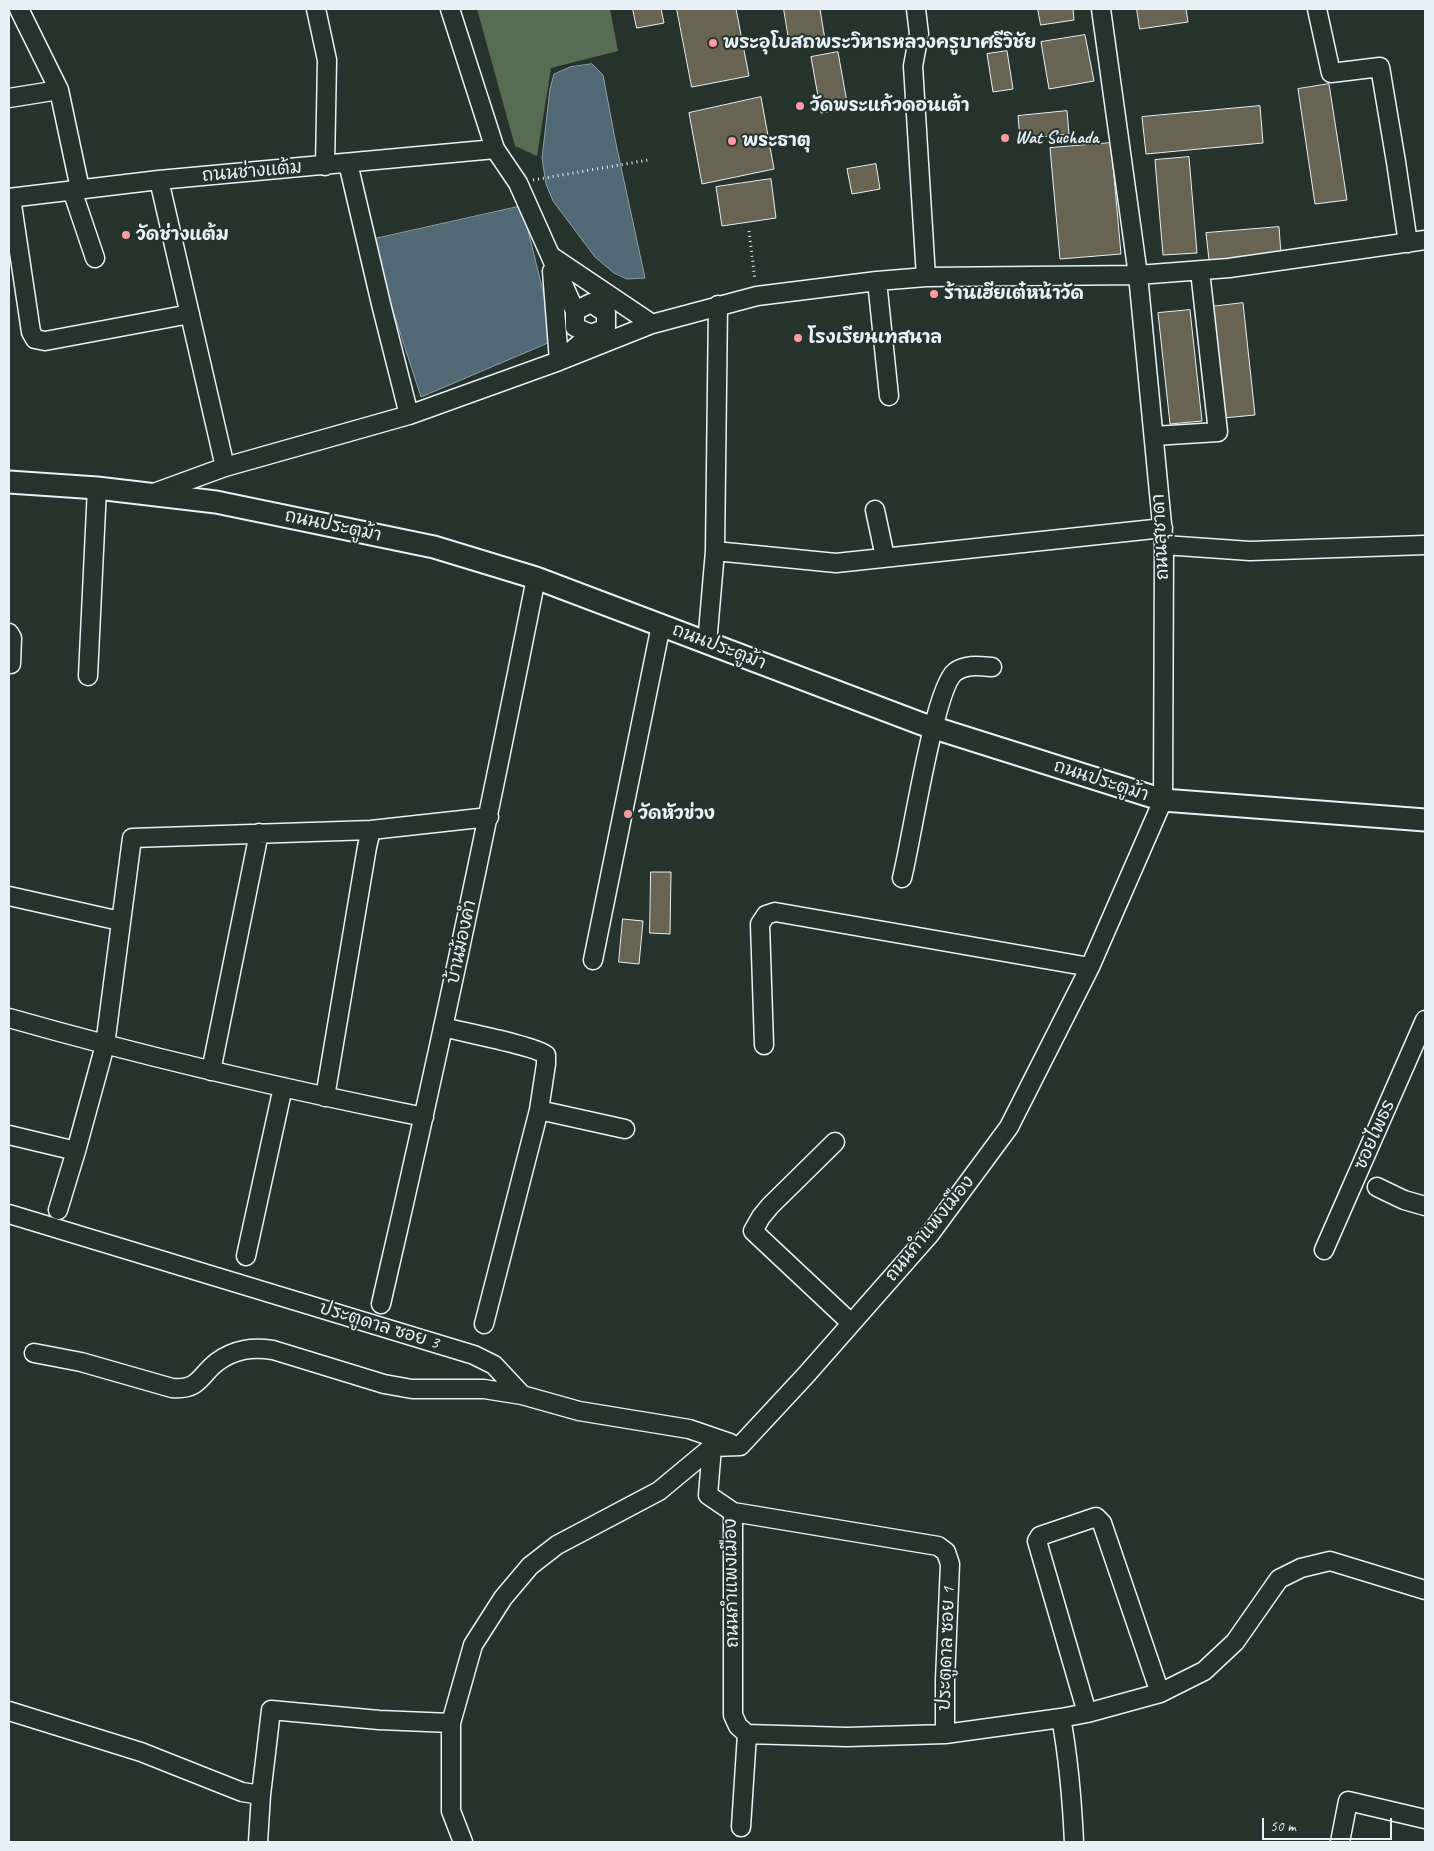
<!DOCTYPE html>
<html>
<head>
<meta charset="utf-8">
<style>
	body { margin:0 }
	#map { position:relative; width:1434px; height:1851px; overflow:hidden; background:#26332d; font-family:Caveat,sans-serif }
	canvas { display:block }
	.frame { position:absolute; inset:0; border:10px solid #e8f1f8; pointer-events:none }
	.scale { position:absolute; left:1262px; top:1818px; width:130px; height:22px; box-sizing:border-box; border:2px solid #e8f1f8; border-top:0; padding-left:6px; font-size:15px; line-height:18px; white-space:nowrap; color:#e8f1f8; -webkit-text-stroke:4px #26332d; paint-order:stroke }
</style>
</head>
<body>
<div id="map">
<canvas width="1434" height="1851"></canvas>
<div class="frame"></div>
<div class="scale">50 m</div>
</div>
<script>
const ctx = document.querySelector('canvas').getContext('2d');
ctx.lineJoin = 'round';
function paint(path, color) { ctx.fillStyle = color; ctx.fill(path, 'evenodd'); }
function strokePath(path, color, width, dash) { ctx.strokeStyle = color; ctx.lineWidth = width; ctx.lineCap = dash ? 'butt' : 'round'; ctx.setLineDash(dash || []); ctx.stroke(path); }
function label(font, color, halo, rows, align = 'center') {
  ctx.font = font + ' Caveat,"Playpen Sans Thai",sans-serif'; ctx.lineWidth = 4; ctx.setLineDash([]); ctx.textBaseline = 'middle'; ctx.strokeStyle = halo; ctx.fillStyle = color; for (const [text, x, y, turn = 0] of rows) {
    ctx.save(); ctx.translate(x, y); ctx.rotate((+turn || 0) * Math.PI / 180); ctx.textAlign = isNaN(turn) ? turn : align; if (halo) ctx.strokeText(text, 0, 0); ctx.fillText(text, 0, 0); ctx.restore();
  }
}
paint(new Path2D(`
	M477,9H610L618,51L551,68L537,156L515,146Z`), '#566d52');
const water = new Path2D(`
	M592,64L603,75L615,139L645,278L627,279L614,273L595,257L553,201L546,184L542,158L550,89L554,74L570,67Z
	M522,206L555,340L421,397L370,240Z`);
paint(water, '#506975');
strokePath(water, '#8d9fa9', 1);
const building = new Path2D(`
	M633,9H661L664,23L637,28Z
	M677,9H736L749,76L692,87Z
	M784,9H820L825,40L790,46Z
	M1038,9H1073L1074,20L1041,25Z
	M1137,9H1186L1188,22L1140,29Z
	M1085,35L1094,81L1049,89L1041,42Z
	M1007,51L1013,89L993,92L987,54Z
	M838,52L848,108L821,113L811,57Z
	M1329,84L1347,200L1315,204L1298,89Z
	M761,97L774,169L702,184L689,113Z
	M1260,106L1263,143L1146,154L1142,117Z
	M1067,111L1069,134L1020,139L1018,116Z
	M1111,143L1121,254L1060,259L1050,148Z
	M1189,157L1197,253L1163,255L1155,160Z
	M876,164L880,189L852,194L847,169Z
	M771,179L776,218L722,226L716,187Z
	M1279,227L1281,254L1209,260L1206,233Z
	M1243,303L1255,415L1223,418L1210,307Z
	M1190,310L1202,421L1170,424L1158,313Z
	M651,872H671L670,934L650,933Z
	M623,919L643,921L639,964L619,962Z`);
paint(building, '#696351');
strokePath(building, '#e8f1f8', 1);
const minor = new Path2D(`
	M19,9L59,90L80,189
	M316,9L327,60L325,166
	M450,9L495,149L518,183L575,311
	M916,9L919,34L913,66L926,277
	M1317,9L1331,73L1380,67L1396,162L1408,243
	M9,98L59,90
	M348,163L381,304L409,415
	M159,180L225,467
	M72,190L95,258
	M9,198L159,180L495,149
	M11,198L31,332L35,339L45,341L190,314
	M551,256L652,324
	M552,271L559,361
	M877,281L889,396
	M571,351L591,334L606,328V313L591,303L575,311V327L591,334
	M1154,436L1218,432L1200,271
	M151,494L225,467L409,415L559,361L652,324L757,296L877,281L926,277L1138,275L1229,268L1425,240
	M875,510L885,557
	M1164,545L1250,551L1425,545
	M715,551L836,563L1163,528
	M9,633L12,638L11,664
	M707,644L715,551L718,305
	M88,676L97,488
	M902,878C911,844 934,688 955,672C966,664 979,666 992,667
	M9,896L120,921
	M593,960L661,625
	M9,1018C146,1057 284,1089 424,1117
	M443,1027C462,1032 536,1046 546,1055V1064L539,1110L484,1324
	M764,1045L760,924L766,915L775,912L1090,967
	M211,1071L259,833
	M325,1097L367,847L371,830
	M539,1110L625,1129
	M9,1135L76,1151
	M835,1142L770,1206L761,1217L753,1231L851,1323
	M1377,1187L1404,1200L1425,1206
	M58,1210L76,1151L105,1045L132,838L371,830L489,817
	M9,1214L474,1355L494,1365L522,1395L579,1411L689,1429L730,1443
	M1324,1250L1425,1020
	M246,1256L283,1087
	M381,1304C437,1063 488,821 536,578
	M34,1353L81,1362L172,1388C200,1390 199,1376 217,1362C235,1349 252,1347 273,1350L384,1384L412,1389H484L522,1395
	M712,1447L740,1446L806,1375L930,1234L1009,1127L1090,967L1163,800L1164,545L1138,275L1101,9
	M712,1447L708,1495L733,1512V1715L738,1726L747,1734L847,1737L945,1734L1061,1718L1087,1713L1160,1693L1204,1671L1235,1642L1279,1579L1301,1568L1330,1561L1425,1590
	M733,1512L938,1546L946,1552L950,1564L945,1680V1734
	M9,1711L141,1752L242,1792L261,1795
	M1087,1713L1037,1541L1040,1536L1096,1517L1102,1523L1160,1693
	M1061,1718C1069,1760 1072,1800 1074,1842
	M741,1827L747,1734
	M258,1842L261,1795L271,1710L379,1720L451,1723
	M463,1842L451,1811V1723L473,1645L503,1598L530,1566L557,1545L659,1491L712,1447
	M1340,1842L1348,1801L1425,1819`);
const major = new Path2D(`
	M9,482L97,488L216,502L434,547L536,578L922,724L1163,800L1425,820`);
strokePath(minor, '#e8f1f8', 21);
strokePath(major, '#e8f1f8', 25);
strokePath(new Path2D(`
	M533,180L648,160
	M749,231L755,280`), '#e8f1f8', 3, [1, 4]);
strokePath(minor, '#26332d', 18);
strokePath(major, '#26332d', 21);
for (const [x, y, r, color] of [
	[713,43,5,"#ff9aa2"],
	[800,106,5,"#ff9aa2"],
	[1005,138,5,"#ff9aa2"],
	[732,141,5,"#ff9aa2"],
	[126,235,5,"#ff9aa2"],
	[934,294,5,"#ff9aa2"],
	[798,338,5,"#ff9aa2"],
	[628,814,5,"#ff9aa2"]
]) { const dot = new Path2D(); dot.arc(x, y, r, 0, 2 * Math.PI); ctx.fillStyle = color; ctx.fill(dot); strokePath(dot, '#26332d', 2); }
label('bold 18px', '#e8f1f8', '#26332d', [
	["พระอุโบสถพระวิหารหลวงครูบาศรีวิชัย",723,43],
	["วัดพระแก้วดอนเต้า",810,106],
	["Wat Suchada",1015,138],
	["พระธาตุ",742,141],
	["วัดช่างแต้ม",136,235],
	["ร้านเฮียเต๋หน้าวัด",944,294],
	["โรงเรียนเทสนาล",808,338],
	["วัดหัวข่วง",638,814]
], 'left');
label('18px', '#e8f1f8', '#26332d', [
	["ถนนช่างแต้ม",252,172,-5],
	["ถนนประตูม้า",333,526,12],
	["ถนนสุชาดา",1161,537,-93],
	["ถนนประตูม้า",719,647,21],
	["ถนนประตูม้า",1101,781,18],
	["บ้านฆ้องคำ",462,942,-78],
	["ซอยไพธร",1375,1135,-66],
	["ถนนกำแพงเมือง",930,1229,-51],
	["ประตูดาล ซอย 3",379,1326,17],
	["ถนนกำแพงเมือง",732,1583,-91],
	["ประตูดาล ซอย 1",947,1649,-88]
]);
</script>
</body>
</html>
